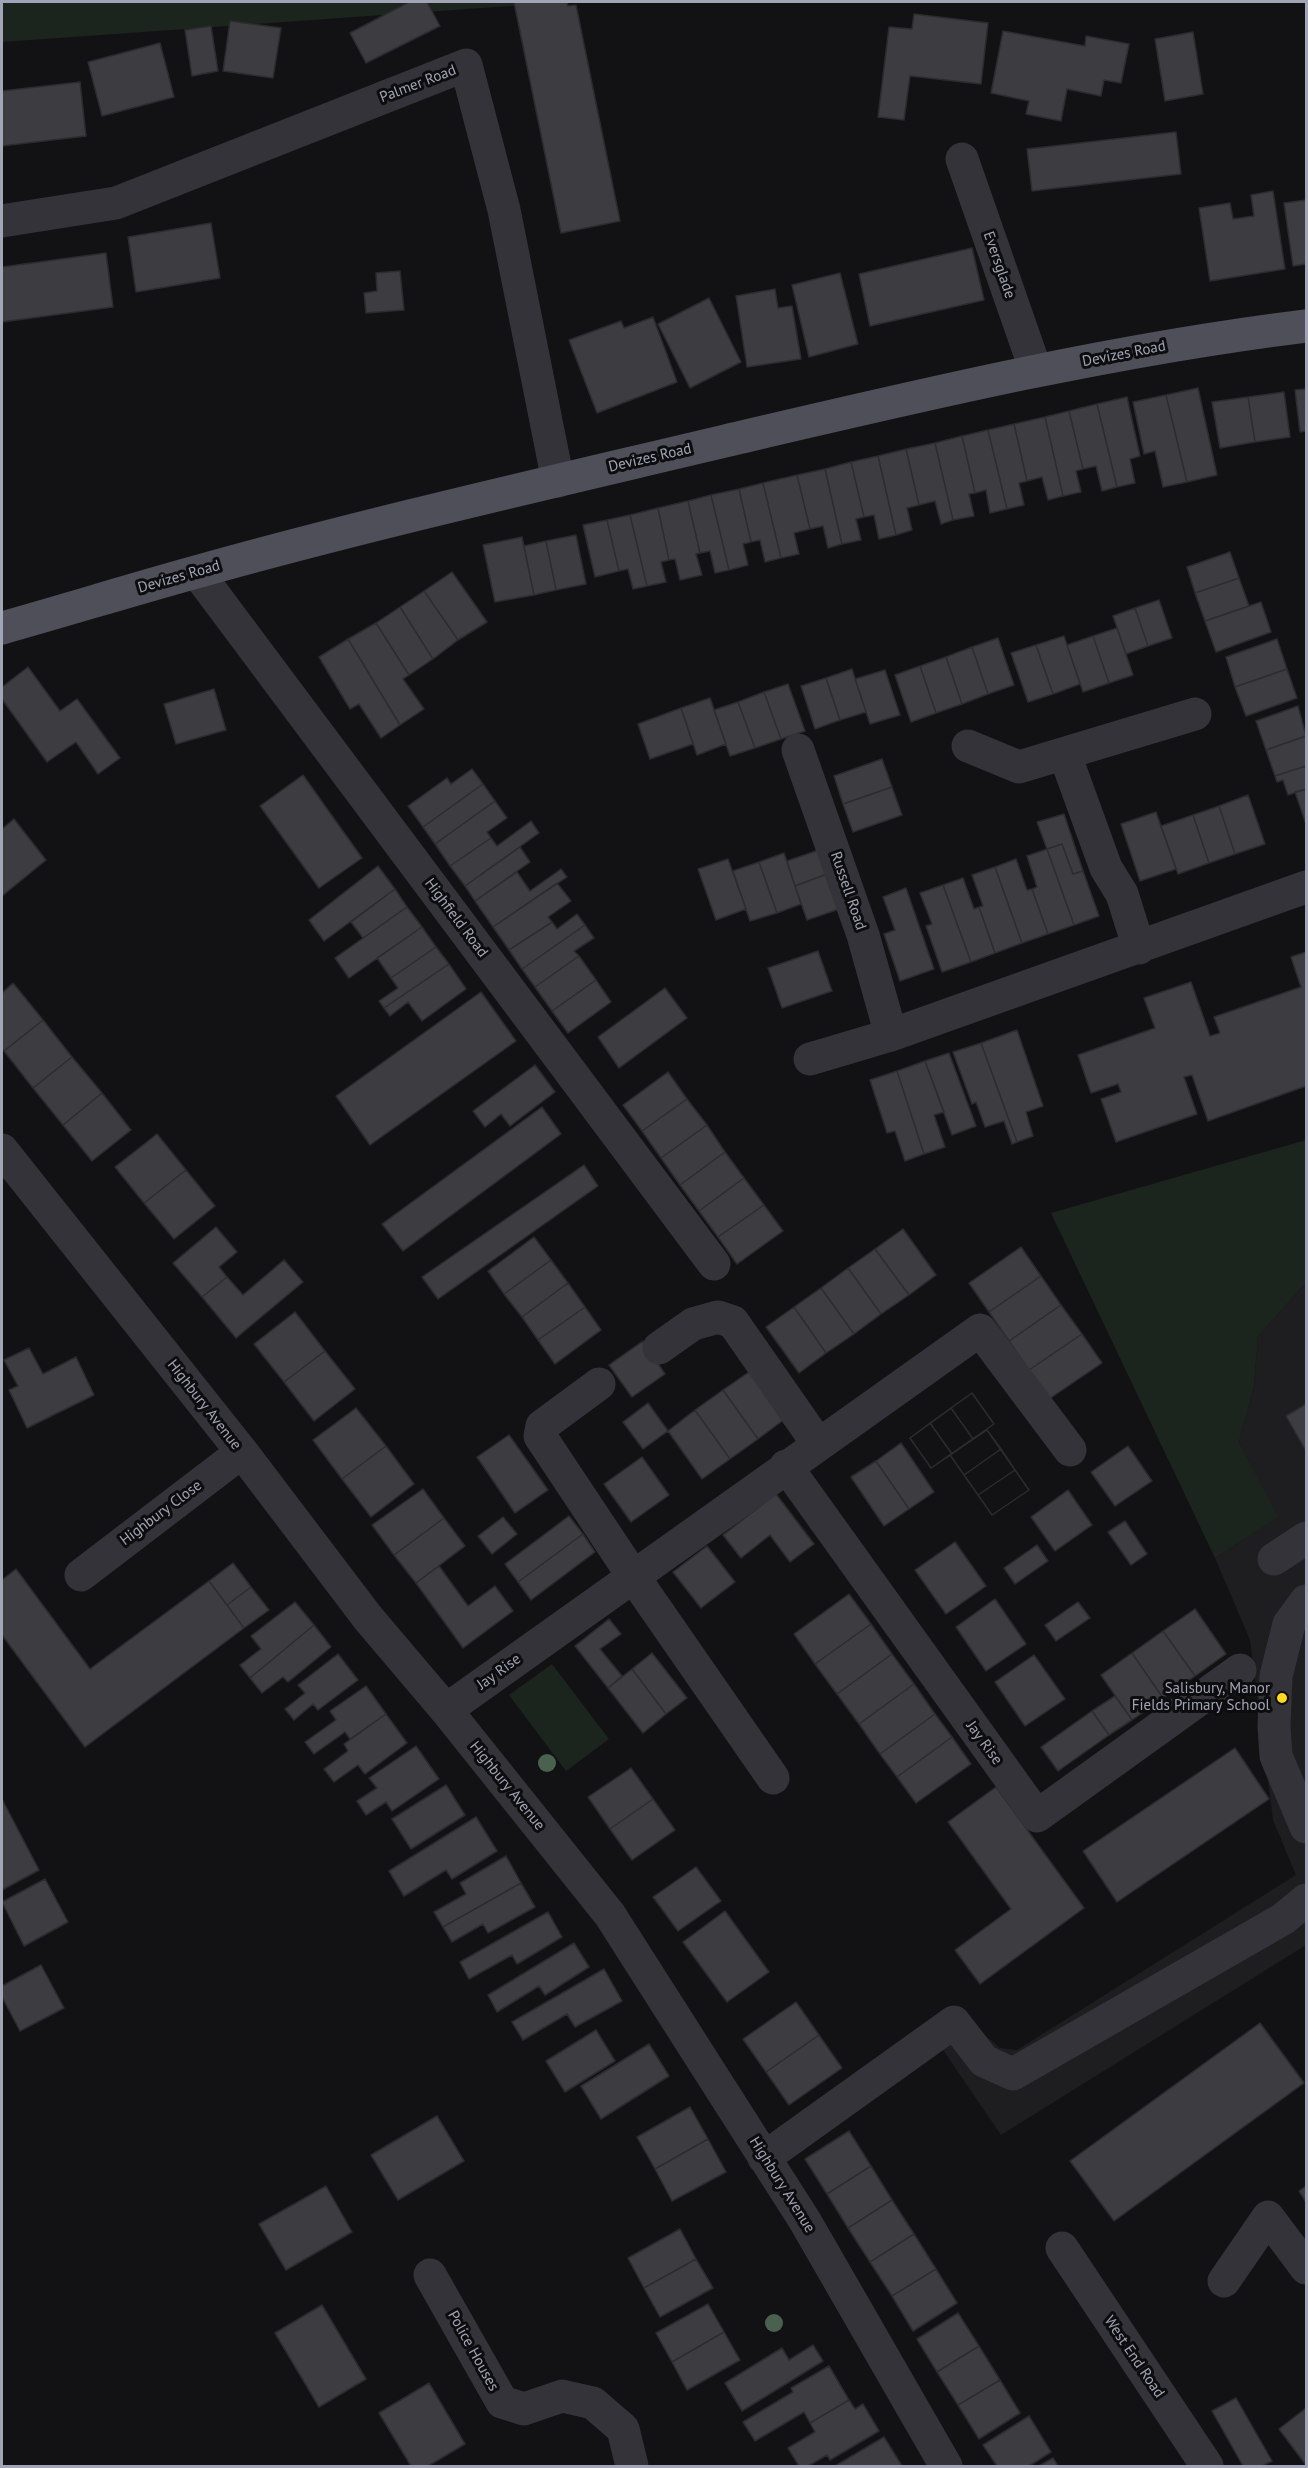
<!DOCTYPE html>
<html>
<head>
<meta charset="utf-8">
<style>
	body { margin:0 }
	#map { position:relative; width:1308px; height:2468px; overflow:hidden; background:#121214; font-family:"PT Sans",sans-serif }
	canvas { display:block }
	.frame { position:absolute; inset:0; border:3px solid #a2a5b5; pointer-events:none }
</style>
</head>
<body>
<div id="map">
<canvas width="1308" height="2468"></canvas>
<div class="frame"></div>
</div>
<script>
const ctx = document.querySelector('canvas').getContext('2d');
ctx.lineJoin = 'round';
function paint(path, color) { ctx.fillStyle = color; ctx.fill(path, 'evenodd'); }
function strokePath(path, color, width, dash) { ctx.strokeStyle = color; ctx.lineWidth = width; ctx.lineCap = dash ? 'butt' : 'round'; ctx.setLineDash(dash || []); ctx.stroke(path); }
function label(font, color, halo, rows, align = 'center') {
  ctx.font = font + ' "PT Sans",sans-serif'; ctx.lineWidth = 6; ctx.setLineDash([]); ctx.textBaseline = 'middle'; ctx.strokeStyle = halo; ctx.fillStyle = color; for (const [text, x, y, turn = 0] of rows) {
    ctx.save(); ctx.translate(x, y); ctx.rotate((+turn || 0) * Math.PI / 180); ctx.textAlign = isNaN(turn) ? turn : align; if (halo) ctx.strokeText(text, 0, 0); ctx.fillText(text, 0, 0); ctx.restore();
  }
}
paint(new Path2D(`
	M1306,1283V1945L1001,2135L941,2047L961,2015L1000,2048L1017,2050L1296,1875L1273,1820L1250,1640L1215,1558L1277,1517L1239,1442L1254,1387L1258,1336Z`), '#1e1e21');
paint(new Path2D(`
	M2,2H566L2,42Z
	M1306,1140V1283L1258,1336L1254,1387L1239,1442L1278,1517L1215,1558L1051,1213Z
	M552,1664L609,1739L566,1771L509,1695Z`), '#1c241e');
const building = new Path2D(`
	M409,2H427L440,26L366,63L350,33Z
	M514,2H567L568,6L576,5L620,221L561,233Z
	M914,14L988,23L981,84L910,76L904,120L878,117L889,27L912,29Z
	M230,21L281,28L273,78L223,71Z
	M211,26L218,71L192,76L185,30Z
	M1003,31L1085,46L1086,36L1129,44L1121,83L1104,80L1101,96L1067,89L1061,121L1026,114L1029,101L991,93Z
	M1193,32L1203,94L1165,101L1155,39Z
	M160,43L174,97L102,116L88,62Z
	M80,82L86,136L2,146V91Z
	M1176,132L1181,174L1032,191L1027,149Z
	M1273,191L1285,269L1210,281L1199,208L1230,203L1233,219L1254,216L1251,195Z
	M1306,200V264L1293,266L1284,203Z
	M211,223L220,278L136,292L128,237Z
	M972,248L984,300L870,326L859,274Z
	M106,253L113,307L2,322V267Z
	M400,271L404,310L366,313L364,293L377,291L376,273Z
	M840,273L858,344L809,357L792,285Z
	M775,289L778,308L792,306L801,359L747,367L736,296Z
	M709,298L741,362L690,388L658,324Z
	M653,317L677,382L597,413L569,340L621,321L624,328Z
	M1198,388L1217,475L1187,482L1166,395Z
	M1306,389V431L1300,432L1295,390Z
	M1284,392L1290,437L1255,442L1248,397Z
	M1166,395L1187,482L1163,487L1155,451L1144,454L1133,402Z
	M1127,397L1140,456L1130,459L1135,483L1117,487L1097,404Z
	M1248,397L1255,442L1220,448L1212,402Z
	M1097,404L1117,487L1102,491L1096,466L1083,469L1069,411Z
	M1069,411L1083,469L1076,471L1081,492L1063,496L1045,417Z
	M1045,417L1063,496L1048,500L1042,477L1027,481L1014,424Z
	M1014,424L1027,481L1019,483L1024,505L1007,509L988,430Z
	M988,430L1007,509L990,513L986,490L975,493L962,436Z
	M962,436L975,493L969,494L974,516L953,520L935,443Z
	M935,443L953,520L941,524L935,501L919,505L906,449Z
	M906,449L919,505L907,508L912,530L896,535L878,456Z
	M878,456L896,535L879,539L874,515L864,517L851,462Z
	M851,462L864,517L856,519L861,540L842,544L825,469Z
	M825,469L842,544L828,548L823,526L810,529L797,475Z
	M797,475L810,529L794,533L799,554L781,558L763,483Z
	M763,483L781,558L765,562L760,540L751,542L739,489Z
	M739,489L751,542L743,544L748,565L729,570L711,495Z
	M711,495L729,570L715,573L710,551L700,553L688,501Z
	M688,501L700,553L696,554L702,575L680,580L675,559L669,560L658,508Z
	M658,508L669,560L661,562L666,582L647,586L630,515Z
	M630,515L647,586L633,589L628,569L619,571L607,520Z
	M607,520L619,571L595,577L583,525Z
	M576,535L586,584L556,590L546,541Z
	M522,537L534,595L495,602L483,545Z
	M546,541L556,590L534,595L524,546Z
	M1230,552L1239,578L1195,593L1187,567Z
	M452,572L487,622L458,640L424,591Z
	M1239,578L1249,606L1205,621L1195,593Z
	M424,591L458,640L433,659L400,607Z
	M1159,600L1172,638L1148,646L1135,608Z
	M1261,602L1271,632L1216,652L1205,621Z
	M400,607L433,659L409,675L376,623Z
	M1135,608L1148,646L1126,654L1113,616Z
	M376,623L409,675L403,679L424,709L400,725L348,639Z
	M1117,628L1133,675L1109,683L1093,636Z
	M1064,636L1080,684L1053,694L1036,645Z
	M1093,636L1109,683L1083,692L1067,645Z
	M998,638L1014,685L988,694L972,647Z
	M348,639L400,725L381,738L359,704L350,709L319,657Z
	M1277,639L1287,669L1235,687L1226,657Z
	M1036,645L1053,694L1028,702L1011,653Z
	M972,647L988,694L962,704L946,657Z
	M946,657L962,704L936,713L920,666Z
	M920,666L936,713L911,722L895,675Z
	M28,667L60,711L77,699L120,758L98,774L76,742L47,762L2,699V687Z
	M852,669L866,712L840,720L826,678Z
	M1287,669L1297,698L1246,716L1235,687Z
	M885,670L900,715L870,724L855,679Z
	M826,678L840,720L815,729L801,686Z
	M788,684L805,731L781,739L764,692Z
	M214,689L226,730L176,744L164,704Z
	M764,692L781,739L755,748L738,702Z
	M710,698L726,744L697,755L681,708Z
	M738,702L755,748L730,756L714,710Z
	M1298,706L1306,736L1266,750L1256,721Z
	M681,708L693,744L650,759L638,724Z
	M1306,736V766L1275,776L1266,750Z
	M882,759L892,787L843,804L834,776Z
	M1306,766V789L1288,795L1283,780L1277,782L1275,776Z
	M472,769L483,784L423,827L408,806L447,778L451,784Z
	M303,775L362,858L319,888L260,806Z
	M483,784L495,801L435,844L423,827Z
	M892,787L902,815L853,832L843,804Z
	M1306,789V824L1295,792Z
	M1248,795L1265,844L1235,854L1219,806Z
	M495,801L507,818L487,832L491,838L450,866L435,844Z
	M1219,806L1235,854L1209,863L1193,815Z
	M1156,812L1176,869L1140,881L1121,824Z
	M1064,814L1083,871L1073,874L1062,844L1047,849L1037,822Z
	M1193,815L1209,863L1178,874L1161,826Z
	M14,819L46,860L2,896V829Z
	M531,821L539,833L465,886L450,866L491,838L497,846Z
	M1062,844L1073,874L1083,871L1099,916L1074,925L1047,849Z
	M520,847L530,862L475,901L465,886Z
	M822,849L830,873L795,886L787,861Z
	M1047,849L1074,925L1048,934L1032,889L1037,887L1027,856Z
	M784,853L801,904L777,913L759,862Z
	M728,859L746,909L716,920L698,869Z
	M1016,859L1027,890L1032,889L1048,934L1022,943L995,867Z
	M759,862L777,913L750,921L733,871Z
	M378,866L395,889L324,941L309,920Z
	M995,867L1022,943L995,953L979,907L983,906L972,875Z
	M561,869L567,877L493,927L475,901L517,872L530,891Z
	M830,873L842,908L807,920L795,886Z
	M963,878L974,909L979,907L995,953L971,962L943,885Z
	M557,883L571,901L548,917L552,922L509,950L493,927Z
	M943,885L971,962L942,972L926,926L932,924L920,893Z
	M906,888L934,969L900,981L884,934L895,930L883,897Z
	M395,889L407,907L363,938L351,922Z
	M407,907L422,927L349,978L335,958Z
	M577,914L585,925L522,969L509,950L552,922L557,929Z
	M585,925L594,938L574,951L579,956L535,987L522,969Z
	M422,927L436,947L391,978L377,958Z
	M436,947L449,964L384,1008L379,1001L398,988L391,978Z
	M818,951L832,991L782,1008L768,968Z
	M1306,952V1086L1208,1121L1192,1075L1184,1077L1197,1114L1116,1142L1101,1099L1121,1092L1118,1084L1091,1093L1078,1055L1155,1028L1144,998L1191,982L1210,1036L1220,1033L1214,1017L1301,987L1291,957Z
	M579,956L596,980L552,1011L535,987Z
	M449,964L466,989L422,1021L408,1002L390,1016L384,1008Z
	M596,980L611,1002L568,1033L552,1011Z
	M13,983L43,1020L4,1051L2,1048V993Z
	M665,988L687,1018L619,1068L598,1037Z
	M481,992L516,1041L370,1145L336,1096Z
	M43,1020L72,1057L33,1088L4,1051Z
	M1017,1030L1043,1106L1026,1112L1033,1136L1017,1142L981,1043Z
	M981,1043L1017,1142L1012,1144L1004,1121L985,1127L976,1102L972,1104L953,1052Z
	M949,1053L976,1126L952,1135L925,1061Z
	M72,1057L102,1093L63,1125L33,1088Z
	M925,1061L944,1112L934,1115L945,1147L924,1154L897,1071Z
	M535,1065L555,1092L510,1126L501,1114L485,1127L473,1111Z
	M897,1071L924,1154L905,1161L895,1131L887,1133L870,1080Z
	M668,1072L687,1099L642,1131L623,1105Z
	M102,1093L131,1130L92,1161L63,1125Z
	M687,1099L707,1125L661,1158L642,1131Z
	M542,1107L561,1134L403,1251L382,1224Z
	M707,1125L725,1152L680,1185L661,1158Z
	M157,1134L186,1170L144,1203L115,1167Z
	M725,1152L744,1178L699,1211L680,1185Z
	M584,1165L598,1186L438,1299L422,1277Z
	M186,1170L215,1206L174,1239L144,1203Z
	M744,1178L764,1205L718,1237L699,1211Z
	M764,1205L783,1231L737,1264L718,1237Z
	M216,1227L237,1252L219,1267L227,1277L202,1297L173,1263Z
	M903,1229L936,1275L909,1295L875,1249Z
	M534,1237L551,1260L504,1294L488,1271Z
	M1021,1247L1041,1276L989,1312L969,1283Z
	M875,1249L909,1295L881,1314L848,1268Z
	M284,1260L303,1282L236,1338L202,1297L227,1277L243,1295Z
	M551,1260L568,1283L522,1317L504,1294Z
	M848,1268L881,1314L854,1334L821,1288Z
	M1041,1276L1061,1305L1009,1341L989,1312Z
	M568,1283L585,1307L538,1340L522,1317Z
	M821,1288L854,1334L826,1353L794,1307Z
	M1061,1305L1082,1334L1029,1370L1009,1341Z
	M585,1307L601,1330L555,1364L538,1340Z
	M794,1307L826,1353L799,1373L766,1327Z
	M295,1312L325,1351L284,1382L254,1344Z
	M1082,1334L1102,1363L1049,1399L1029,1370Z
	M643,1341L665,1374L632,1397L609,1365Z
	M29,1348L43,1374L76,1357L94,1395L27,1428L9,1390L18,1386L4,1360Z
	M325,1351L355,1389L314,1421L284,1382Z
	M752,1370L786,1418L758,1439L723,1390Z
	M723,1390L758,1439L730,1459L695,1410Z
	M972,1393L994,1424L931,1468L910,1438Z
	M972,1393L994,1424L973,1439L951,1408Z
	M648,1403L668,1431L643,1449L623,1422Z
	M1306,1404V1451L1286,1416Z
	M356,1408L386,1446L342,1479L313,1440Z
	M951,1408L973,1439L952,1454L930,1423Z
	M695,1410L730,1459L702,1479L668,1431Z
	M930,1423L952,1454L931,1468L910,1438Z
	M987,1430L1029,1490L992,1515L950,1455Z
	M987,1430L1001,1449L964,1475L950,1455Z
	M509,1435L548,1490L515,1513L477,1457Z
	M901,1443L934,1492L909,1509L876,1461Z
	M386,1446L414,1484L371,1517L342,1479Z
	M1128,1446L1152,1481L1115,1506L1091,1472Z
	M1001,1449L1015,1470L978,1495L964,1475Z
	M642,1457L669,1495L631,1522L604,1484Z
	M876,1461L909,1509L884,1526L851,1477Z
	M1015,1470L1029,1490L992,1515L978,1495Z
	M423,1489L444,1518L394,1555L372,1525Z
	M1068,1490L1092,1525L1055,1551L1031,1517Z
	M776,1494L814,1544L790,1562L770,1535L741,1558L723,1535Z
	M569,1516L583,1534L518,1582L505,1564Z
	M503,1517L517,1534L492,1554L478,1536Z
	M444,1518L465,1546L416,1583L394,1555Z
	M1125,1521L1147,1554L1131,1565L1108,1532Z
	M583,1534L595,1552L531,1600L518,1582Z
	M955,1542L986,1586L946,1614L915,1570Z
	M1037,1545L1048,1561L1015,1584L1004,1568Z
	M707,1546L735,1582L701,1608L673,1572Z
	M233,1563L251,1587L227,1605L209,1581Z
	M439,1566L468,1606L495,1586L513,1611L463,1648L416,1583Z
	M16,1569L90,1669L209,1581L244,1628L85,1747L2,1635V1580Z
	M251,1587L269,1610L244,1628L227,1605Z
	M849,1594L871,1624L815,1664L794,1634Z
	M995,1599L1026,1644L986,1671L956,1627Z
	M295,1602L314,1625L250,1678L240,1665L261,1649L251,1636Z
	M1078,1602L1090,1618L1056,1641L1045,1625Z
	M1195,1609L1226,1654L1195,1676L1163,1631Z
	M609,1619L621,1634L600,1649L622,1676L608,1688L575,1646Z
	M871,1624L892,1654L837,1694L815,1664Z
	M314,1625L331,1647L288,1682L283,1677L262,1693L250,1678Z
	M1163,1631L1195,1676L1163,1698L1132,1653Z
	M652,1653L687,1698L666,1714L632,1669Z
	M1132,1653L1163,1698L1132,1720L1101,1675Z
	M338,1654L358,1680L318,1710L313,1704L294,1720L285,1709L305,1693L298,1685Z
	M892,1654L914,1684L859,1724L837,1694Z
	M1034,1655L1065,1699L1025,1726L995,1682Z
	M632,1669L666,1714L643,1733L608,1688Z
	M914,1684L935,1714L880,1754L859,1724Z
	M366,1686L386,1714L350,1739L345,1732L314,1754L305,1742L336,1720L330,1711Z
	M1115,1696L1132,1720L1109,1735L1092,1711Z
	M1092,1711L1109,1735L1058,1771L1041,1747Z
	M386,1714L407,1743L365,1774L358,1765L334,1782L324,1769L348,1751L344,1744Z
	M935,1714L952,1737L897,1777L880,1754Z
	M952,1737L971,1764L916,1803L897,1777Z
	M416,1746L439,1779L392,1811L386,1802L366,1815L357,1801L377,1788L369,1778Z
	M1235,1748L1269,1799L1117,1902L1083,1851Z
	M631,1768L653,1799L610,1829L588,1797Z
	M446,1785L465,1815L411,1849L392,1819Z
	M996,1787L1084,1908L980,1984L955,1950L1011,1909L948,1822Z
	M2,1799L39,1870L2,1890Z
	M653,1799L675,1830L632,1860L610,1829Z
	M476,1817L497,1851L452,1879L446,1870L404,1896L389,1871Z
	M506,1856L521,1883L443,1927L434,1912L466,1894L460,1883Z
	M696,1867L721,1901L678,1931L653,1897Z
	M45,1879L68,1922L24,1946L2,1902Z
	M521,1883L535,1907L488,1933L483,1924L452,1942L443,1927Z
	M725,1911L769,1972L727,2002L683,1942Z
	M548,1912L562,1937L517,1964L512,1955L469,1979L460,1962Z
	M574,1943L589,1967L545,1995L539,1986L497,2012L488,1995Z
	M41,1965L64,2008L20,2031L2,1997V1986Z
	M604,1969L622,2001L575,2027L567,2014L523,2040L512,2022Z
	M796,2002L819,2035L766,2072L743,2039Z
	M1260,2023L1304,2083L1114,2221L1070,2161Z
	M596,2030L615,2061L565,2092L546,2061Z
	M819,2035L842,2068L789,2105L766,2072Z
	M649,2044L669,2076L601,2119L581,2086Z
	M690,2107L708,2139L655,2169L637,2137Z
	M437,2116L464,2161L398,2200L371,2155Z
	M849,2131L871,2166L827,2194L805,2159Z
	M708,2139L726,2172L672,2201L655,2169Z
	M871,2166L892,2200L848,2228L827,2194Z
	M326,2186L352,2232L286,2270L259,2224Z
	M1306,2186V2202L1299,2191Z
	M892,2200L914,2234L870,2262L848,2228Z
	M680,2229L696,2259L644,2288L628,2258Z
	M914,2234L936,2269L892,2296L870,2262Z
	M696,2259L713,2288L660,2317L644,2288Z
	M936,2269L957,2303L913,2331L892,2296Z
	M708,2304L724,2332L672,2362L656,2333Z
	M322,2305L366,2379L319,2407L275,2333Z
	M958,2313L979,2346L937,2372L917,2339Z
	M724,2332L740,2360L687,2390L672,2362Z
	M813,2345L823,2361L742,2411L725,2383L782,2348L789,2360Z
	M979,2346L1000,2380L958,2405L937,2372Z
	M829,2366L849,2400L810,2423L804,2412L755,2441L743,2422L793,2392L791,2388Z
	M1000,2380L1020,2413L979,2439L958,2405Z
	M429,2383L465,2444L428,2466H411L379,2413Z
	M1236,2398L1272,2461L1262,2466H1243L1212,2411Z
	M849,2400L855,2409L863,2404L879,2431L830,2460L827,2455L808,2466H799L788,2448L815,2432L810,2423Z
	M1306,2408V2465L1279,2429Z
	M1029,2416L1051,2452L1029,2466H997L983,2445Z
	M884,2437L902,2466H835Z
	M1053,2458L1058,2466H1039Z`);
paint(building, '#3c3c41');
strokePath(building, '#2c2c30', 1.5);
strokePath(new Path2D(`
	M962,159L1036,371
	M2,221L116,203L466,65L504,210L558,481
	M197,572L714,1264
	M968,746L1019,767L1195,714
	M798,750L863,935L891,1035
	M1065,755L1106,868L1122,894L1139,948
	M810,1059L891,1035L1306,887
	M2,1150L242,1452L368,1618L446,1710L610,1915L805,2221L946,2466
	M659,1348L693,1324L718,1317L733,1322L818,1444
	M599,1384L542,1426L540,1436L633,1576L773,1778
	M786,1466L1037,1816L1240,1670
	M1274,1559L1306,1538
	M81,1575L242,1452
	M1306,1601L1289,1624L1276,1676L1274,1726L1276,1756L1306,1827
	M446,1710L980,1330L1070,1450
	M764,2158L954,2022L984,2061L1013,2074L1283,1919L1306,1900
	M1062,2248L1207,2466
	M430,2275L502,2402L524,2409L562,2396L593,2403L623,2429L632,2466
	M1224,2281L1268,2217L1306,2268`), '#333339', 33);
strokePath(new Path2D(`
	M2,628C66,610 131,590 196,572C371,523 548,483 725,441C917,396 1110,350 1306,326`), '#4e4f58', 33);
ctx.fillStyle = '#4a6150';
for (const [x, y] of [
	[547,1763],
	[774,2323]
]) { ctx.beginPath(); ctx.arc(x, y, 9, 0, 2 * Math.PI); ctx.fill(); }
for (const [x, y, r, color] of [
	[1282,1698,6,"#fed920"]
]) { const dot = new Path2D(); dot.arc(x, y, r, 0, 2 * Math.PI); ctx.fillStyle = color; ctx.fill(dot); strokePath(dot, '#0d0d0f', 2); }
label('15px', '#a2a5b5', '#0d0d0f', [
	["Palmer Road",418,84,-21],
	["Eversglade",999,265,71],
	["Devizes Road",1124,354,-11],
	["Devizes Road",650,458,-13],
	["Devizes Road",179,577,-16],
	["Russell Road",848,891,71],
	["Highfield Road",456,918,53],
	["Highbury Avenue",204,1405,52],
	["Highbury Close",161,1513,-37],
	["Jay Rise",499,1672,-36],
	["Jay Rise",984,1743,54],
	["Highbury Avenue",507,1786,51],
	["Highbury Avenue",782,2185,58],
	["Police Houses",473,2351,61],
	["West End Road",1134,2357,56]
]);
label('15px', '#a2a5b5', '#0d0d0f', [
	["Salisbury, Manor",1270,1689],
	["Fields Primary School",1270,1706]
], 'right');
</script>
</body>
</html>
